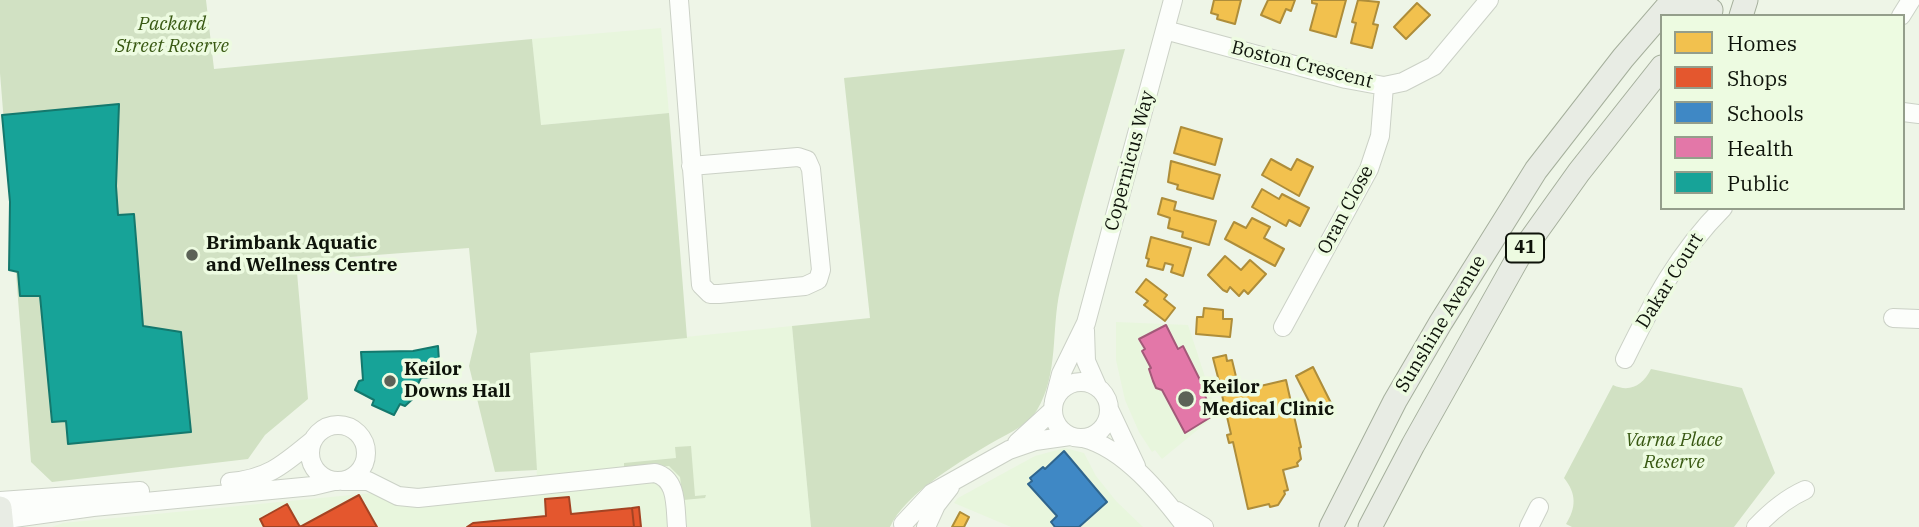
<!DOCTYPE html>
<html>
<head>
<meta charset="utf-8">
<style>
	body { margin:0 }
	#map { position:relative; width:1919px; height:527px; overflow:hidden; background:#eef5e7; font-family:"IBM Plex Serif",serif }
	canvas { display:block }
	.legend { position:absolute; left:1660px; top:14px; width:245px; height:196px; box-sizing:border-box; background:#edfbe1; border:2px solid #949e8b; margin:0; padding:9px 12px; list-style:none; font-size:21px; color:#0e130a }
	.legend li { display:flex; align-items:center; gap:14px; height:35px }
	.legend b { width:35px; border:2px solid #949e8b }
</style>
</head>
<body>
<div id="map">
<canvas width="1919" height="527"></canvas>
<ul class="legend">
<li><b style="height:19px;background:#f2c14e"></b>Homes</li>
<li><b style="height:19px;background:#e4572e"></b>Shops</li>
<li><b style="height:19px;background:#3f88c5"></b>Schools</li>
<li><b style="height:19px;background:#e377a8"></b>Health</li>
<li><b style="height:19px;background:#17a398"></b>Public</li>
</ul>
</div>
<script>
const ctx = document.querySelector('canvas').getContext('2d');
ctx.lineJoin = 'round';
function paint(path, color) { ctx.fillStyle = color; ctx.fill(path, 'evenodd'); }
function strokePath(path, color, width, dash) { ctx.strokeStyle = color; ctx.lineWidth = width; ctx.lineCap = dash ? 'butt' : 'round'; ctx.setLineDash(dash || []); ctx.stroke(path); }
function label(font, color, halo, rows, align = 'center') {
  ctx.font = font + ' "IBM Plex Serif",serif'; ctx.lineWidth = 7; ctx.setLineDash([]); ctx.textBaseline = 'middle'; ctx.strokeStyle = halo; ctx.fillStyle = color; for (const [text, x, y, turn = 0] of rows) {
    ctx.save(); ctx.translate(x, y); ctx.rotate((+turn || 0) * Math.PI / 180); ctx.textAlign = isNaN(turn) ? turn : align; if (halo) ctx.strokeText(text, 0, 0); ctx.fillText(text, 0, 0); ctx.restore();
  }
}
paint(new Path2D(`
	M661,28L669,113L540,125L532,39Z
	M1116,322L1188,325L1194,343L1217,414L1162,459L1155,450L1152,452L1139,432L1125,400L1116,360Z
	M792,326L811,527H52L63,523L537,477L530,353Z
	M1065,448L1084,453L1096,476L1116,501L1143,527H1011L954,503L958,498L1035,456Z`), '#e8f6dd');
paint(new Path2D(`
	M0,0H206L214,69L532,39L541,125L669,113L687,338L530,353L537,470L495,472L469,366L477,332L469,248L296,261L308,399L265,435L248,459L52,482L31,462L0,73Z
	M1125,49C1103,129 1078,209 1060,290C1051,329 1059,374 1037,410C1028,425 1011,432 995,441C964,459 905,493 890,527H811L792,326L870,318L844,78Z
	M1651,369L1742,388L1775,473L1734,527H1572L1566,524C1576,508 1577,494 1564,478L1613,385C1630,393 1643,385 1651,369Z
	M691,446L695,496L706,495L705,498L683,500L680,477L669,466L624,469V463L676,458L675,447Z`), '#d1e1c3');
const homes = new Path2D(`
	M1214,0H1241L1235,24L1217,19L1218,15L1211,13Z
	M1268,0H1295L1291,11L1286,9L1280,23L1261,15Z
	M1312,0H1346L1336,37L1310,30L1317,4L1312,3Z
	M1358,0L1379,2L1373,24L1378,25L1372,48L1351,43L1356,23L1352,22Z
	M1417,3L1430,15L1406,39L1394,27Z
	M1181,127L1222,139L1215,165L1174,153Z
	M1271,159L1291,170L1297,159L1313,167L1299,196L1262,175Z
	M1171,161L1220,175L1213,199L1177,189L1178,185L1168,182Z
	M1262,189L1279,199L1282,194L1309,208L1300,226L1289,220L1286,226L1252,207Z
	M1162,198L1176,202L1174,210L1216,221L1209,245L1182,237L1183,232L1168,228L1170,218L1158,214Z
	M1252,218L1270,227L1264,238L1284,249L1275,266L1225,239L1234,222L1246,228Z
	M1151,237L1191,248L1183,276L1171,272L1173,265L1165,263L1163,270L1147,266L1149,259L1146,258Z
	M1225,256L1241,270L1250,260L1266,274L1248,294L1244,290L1239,296L1230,287L1227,292L1223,290L1208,275Z
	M1146,279L1167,295L1164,299L1175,308L1165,321L1144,305L1148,301L1136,292Z
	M1204,308L1223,310V319H1232L1230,337L1196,334L1197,317H1203Z
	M1226,355L1227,361L1232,360L1238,385L1221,389L1213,358Z
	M1313,367L1333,407L1316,415L1296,376Z
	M1286,380L1301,447L1299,448L1301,459L1297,463L1298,466L1283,470L1288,490L1284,491L1285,494L1278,505L1270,507L1269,504L1248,509L1233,442L1229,443L1227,435L1231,434L1222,395Z
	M960,512L969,517L964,527H952Z`);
paint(homes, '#f2c14e');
strokePath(homes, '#ae8d3a', 2);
const shops = new Path2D(`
	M359,495L377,527H264L260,519L287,504L300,527Z
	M569,497L571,514L632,508L634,527H467L473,523L546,516L545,499Z
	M639,507L641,527H634L632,508Z`);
paint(shops, '#e4572e');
strokePath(shops, '#a44323', 2);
const schools = new Path2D(`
	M1064,451L1107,502L1079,527H1055L1051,522L1057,516L1028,484L1032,481L1030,478L1043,467L1045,469Z`);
paint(schools, '#3f88c5');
strokePath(schools, '#30658d', 2);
const health = new Path2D(`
	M1166,325L1178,349L1183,346L1206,392L1204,393L1208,403L1205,405L1211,417L1185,433L1162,390L1156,388L1153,381L1149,369L1151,368L1142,351L1145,349L1139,339Z`);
paint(health, '#e377a8');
strokePath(health, '#a35979', 2);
const public = new Path2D(`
	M119,104L116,186L118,215L134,214L143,326L181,332L191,432L68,444L66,421L52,422L40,296H20L18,272L9,270L10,202L2,115Z
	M438,346L440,376L421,378L415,390L418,394L405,406L400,404L394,415L372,405L374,400L355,390L359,381L363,380L361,352L413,351Z`);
paint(public, '#17a398');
strokePath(public, '#14786d', 2);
const minor = new Path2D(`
	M679,0L701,285L710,294H719L805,286L818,280L821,270L811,169L807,160L798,157L691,166
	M1901,16L1911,0
	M1165,30L1346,79L1384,86L1403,82L1434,66L1489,0
	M1903,112L1919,114
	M1893,318L1919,319
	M1283,327L1369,169L1380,136L1384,86
	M1085,330L1086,361L1097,386
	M1625,359C1653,302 1678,253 1723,208
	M1053 410a28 28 0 1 1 56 0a28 28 0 1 1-56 0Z
	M1054,401L1061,374L1086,323L1173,0
	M1109,409L1136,466
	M310 453a28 28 0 1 1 56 0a28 28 0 1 1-56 0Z
	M1083,438C1124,448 1161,494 1186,527
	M1017,443L1052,411
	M342,481H368L398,496L418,498L655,473C678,479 675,507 677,527
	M230,482C268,479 284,464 312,441
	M0,501L140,491
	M1177,511L1204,527
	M0,520L93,507L313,486L334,481
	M903,524L932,493L1009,450L1035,441L1070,436
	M926,527L936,505L950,487
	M1529,527L1539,507
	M1756,527C1771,511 1785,499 1805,490`);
const major = new Path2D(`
	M1675,16C1685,6 1697,3 1711,10
	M1741,16L1746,0
	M0,508L2,527
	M1331,527L1395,401L1441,322L1536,170L1623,58L1673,0
	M1370,527L1413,445L1519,256L1579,172L1662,67`);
strokePath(minor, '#cbd1c6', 20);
strokePath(major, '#a5af9c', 25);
strokePath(minor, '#fcfefb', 18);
strokePath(major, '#e8ece4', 23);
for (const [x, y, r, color] of [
	[192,255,7,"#5c6257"],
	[390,381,7,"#5c6257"],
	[1186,399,9,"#5c6257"]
]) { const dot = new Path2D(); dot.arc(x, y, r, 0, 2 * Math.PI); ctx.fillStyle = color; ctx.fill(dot); strokePath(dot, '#edfbe1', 2.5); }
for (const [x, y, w] of [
	[1525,248,38]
]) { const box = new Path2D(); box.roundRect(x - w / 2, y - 14.5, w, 29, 5); ctx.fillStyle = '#edfbe1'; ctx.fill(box); strokePath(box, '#0e130a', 2); }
label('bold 18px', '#0e130a', null, [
	["41",1525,248]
]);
label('italic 19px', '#385812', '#edfbe1', [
	["Packard",172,25],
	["Street Reserve",172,47],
	["Varna Place",1674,441],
	["Reserve",1674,463]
]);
label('19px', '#0e130a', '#edfbe1', [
	["Boston Crescent",1302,65,14],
	["Copernicus Way",1130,161,-75],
	["Oran Close",1346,210,-62],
	["Dakar Court",1670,281,-58],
	["Sunshine Avenue",1441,324,-59]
]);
label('bold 19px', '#0e130a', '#edfbe1', [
	["Brimbank Aquatic",206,244],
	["and Wellness Centre",206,266],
	["Keilor",404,370],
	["Downs Hall",404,392],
	["Keilor",1202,388],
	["Medical Clinic",1202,410]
], 'left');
</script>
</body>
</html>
